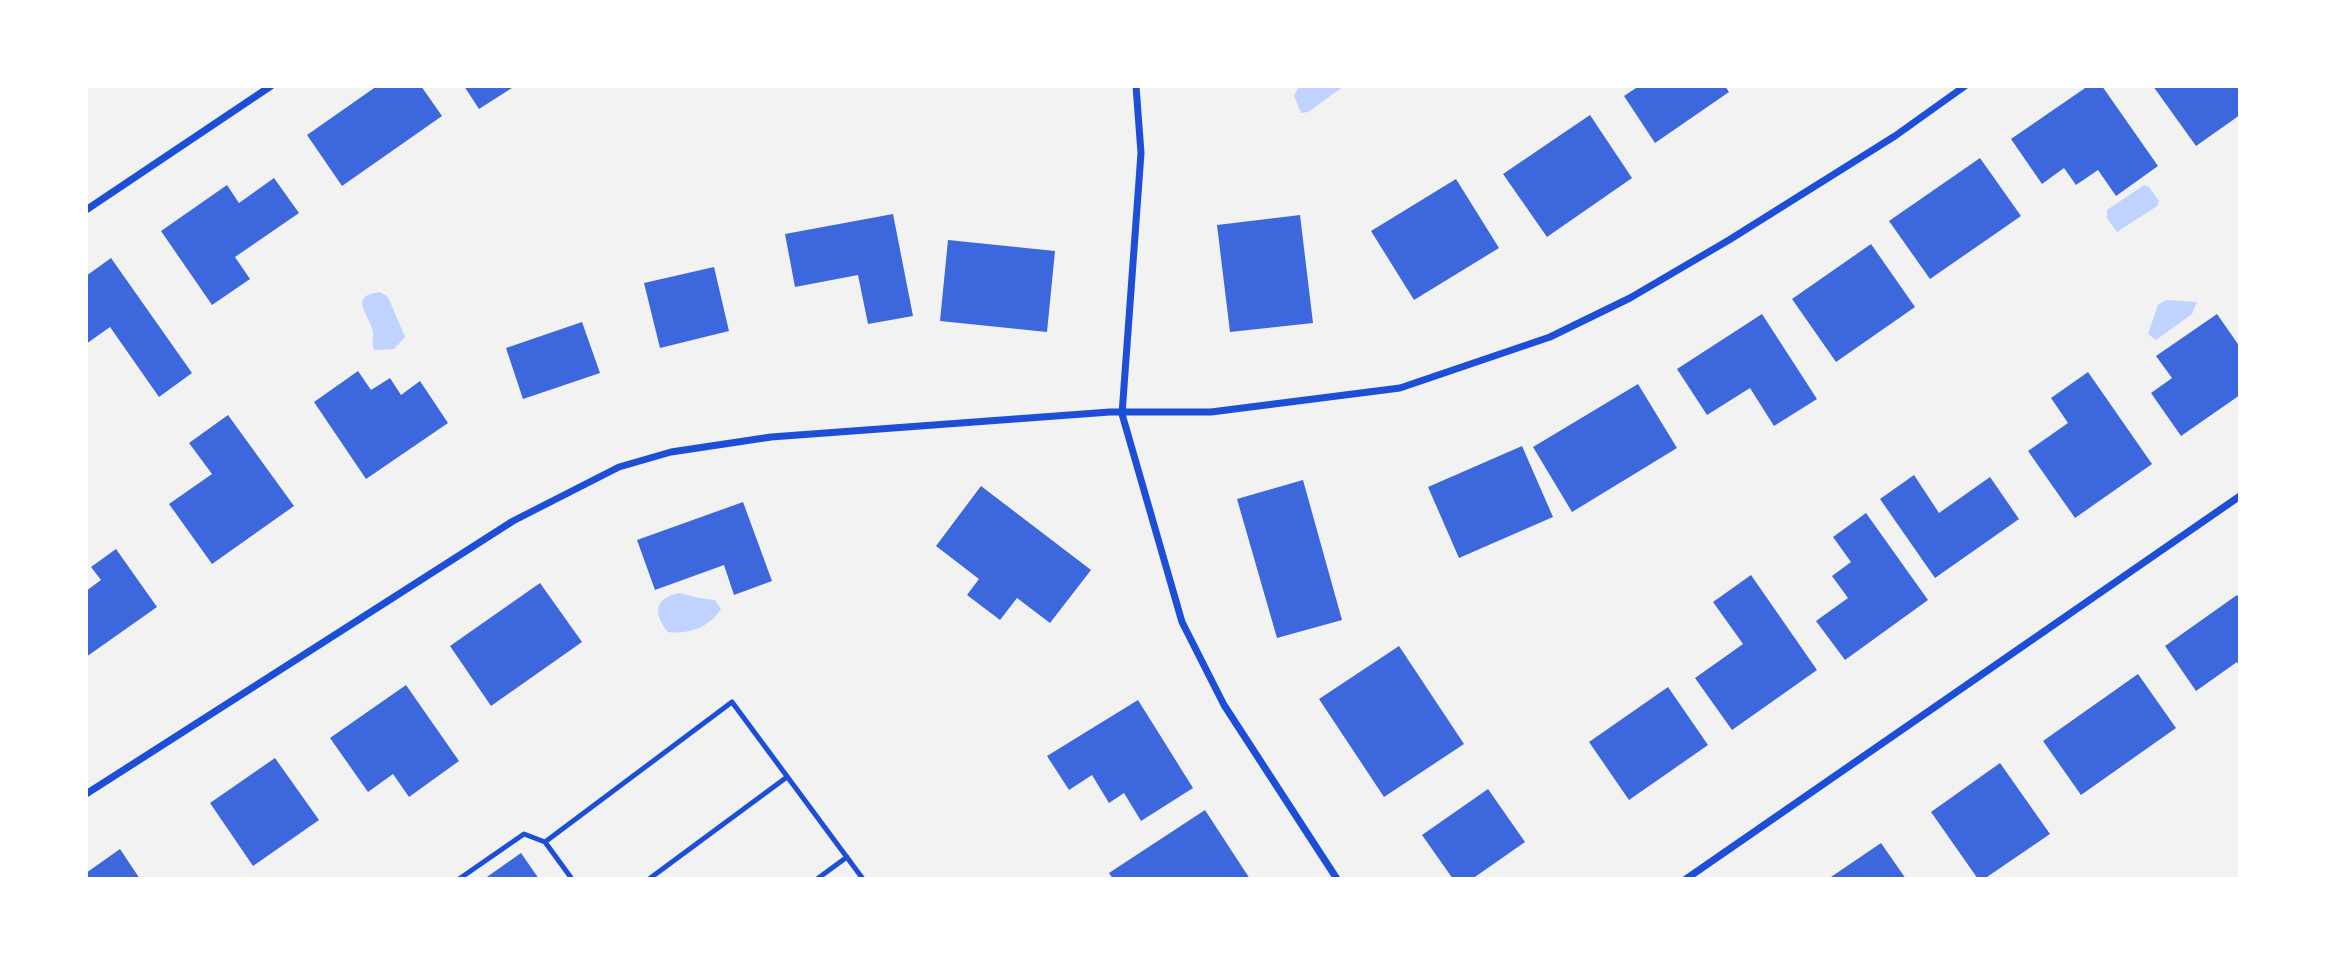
<!DOCTYPE html>
<html>
<head>
<meta charset="utf-8">
<style>
	body { margin:0 }
	#map { position:relative; width:2326px; height:965px; overflow:hidden; background:#f2f2f2; font-family:"Sofia Sans Condensed",sans-serif }
	canvas { display:block }
	.frame { position:absolute; inset:0; border:88px solid #fff; pointer-events:none }
</style>
</head>
<body>
<div id="map">
<canvas width="2326" height="965"></canvas>
<div class="frame"></div>
</div>
<script>
const ctx = document.querySelector('canvas').getContext('2d');
ctx.lineJoin = 'round';
function paint(path, color) { ctx.fillStyle = color; ctx.fill(path, 'evenodd'); }
function strokePath(path, color, width, dash) { ctx.strokeStyle = color; ctx.lineWidth = width; ctx.lineCap = dash ? 'butt' : 'round'; ctx.setLineDash(dash || []); ctx.stroke(path); }
paint(new Path2D(`
	M1299,86H1344L1308,112L1301,113L1294,96Z
	M2144,185L2149,187L2159,201L2157,206L2117,232L2107,218V210Z
	M380,292L388,297L405,337L394,349L374,350C371,342 374,340 373,332C371,316 346,296 380,292Z
	M2166,300L2197,302L2192,314L2156,340L2148,334L2158,305Z
	M679,593L699,598L715,600L721,609C710,627 688,635 668,632C653,614 654,598 679,593Z`), '#bfd3fe');
paint(new Path2D(`
	M377,86H421L442,116L342,186L307,135Z
	M464,86H515L479,109Z
	M1639,86H1725L1729,92L1655,143L1624,96Z
	M2088,86H2102L2158,166L2116,196L2098,170L2076,185L2064,168L2042,184L2011,139Z
	M2153,86H2240V115L2196,146Z
	M1590,115L1632,178L1547,237L1503,174Z
	M1980,158L2021,216L1930,279L1889,221Z
	M274,178L299,213L235,257L250,279L212,305L161,231L227,185L239,203Z
	M1456,179L1499,248L1414,300L1371,231Z
	M893,214L913,316L868,324L858,275L795,287L785,234Z
	M1300,215L1313,323L1230,332L1217,225Z
	M948,240L1055,251L1047,332L940,321Z
	M1871,244L1915,307L1836,362L1792,299Z
	M111,258L192,373L159,397L110,327L86,344V276Z
	M714,267L729,331L660,348L644,283Z
	M1762,314L1817,399L1774,426L1750,388L1707,415L1677,369Z
	M2217,314L2240,347V395L2181,436L2151,393L2172,378L2156,356Z
	M582,322L600,373L523,399L506,348Z
	M358,371L371,390L390,378L401,395L420,381L448,423L366,479L314,402Z
	M2088,372L2152,464L2075,518L2028,451L2068,423L2051,398Z
	M1638,384L1677,448L1572,512L1533,447Z
	M228,415L294,506L212,564L169,504L212,474L189,443Z
	M1522,446L1553,517L1459,558L1428,487Z
	M1914,475L1939,513L1990,477L2019,519L1935,578L1880,499Z
	M1303,480L1342,620L1277,638L1237,499Z
	M981,486L1091,570L1050,623L1017,598L1000,620L967,595L979,579L936,546Z
	M743,502L772,581L734,595L724,565L655,590L637,540Z
	M1866,513L1928,600L1845,660L1816,621L1848,598L1832,576L1851,562L1833,537Z
	M116,549L157,607L86,657V591L101,580L91,567Z
	M1751,575L1817,670L1732,730L1695,678L1743,644L1713,602Z
	M540,583L582,642L491,706L450,646Z
	M2237,595L2240,599V667L2237,662L2196,691L2165,646Z
	M1399,646L1464,744L1384,797L1319,699Z
	M2138,674L2176,728L2081,795L2043,741Z
	M406,685L459,761L409,797L393,774L368,792L330,738Z
	M1668,687L1708,745L1629,800L1589,742Z
	M1138,700L1193,788L1141,821L1124,793L1109,803L1092,775L1069,790L1047,756Z
	M275,758L319,820L253,866L210,803Z
	M2000,763L2050,834L1984,879H1978L1931,812Z
	M1488,789L1525,842L1472,879H1453L1422,835Z
	M1205,810L1250,879H1113L1109,873Z
	M1881,843L1906,879H1828Z
	M120,849L140,879H86V873Z
	M521,853L539,879H484Z`), '#3d67dc');
strokePath(new Path2D(`
	M545,842L732,702L863,879
	M459,879L524,834L545,842L572,879
	M649,879L787,777
	M817,879L847,857`), '#1d4ed8', 5);
strokePath(new Path2D(`
	M1136,86L1141,153L1122,414L1182,622L1224,705L1337,879
	M86,210L271,86
	M86,794L513,521L619,467L671,452L771,437L1110,412H1211L1400,388L1550,337L1630,298L1729,240L1895,136L1965,86
	M1686,879L2240,496`), '#1d4ed8', 7);
</script>
</body>
</html>
